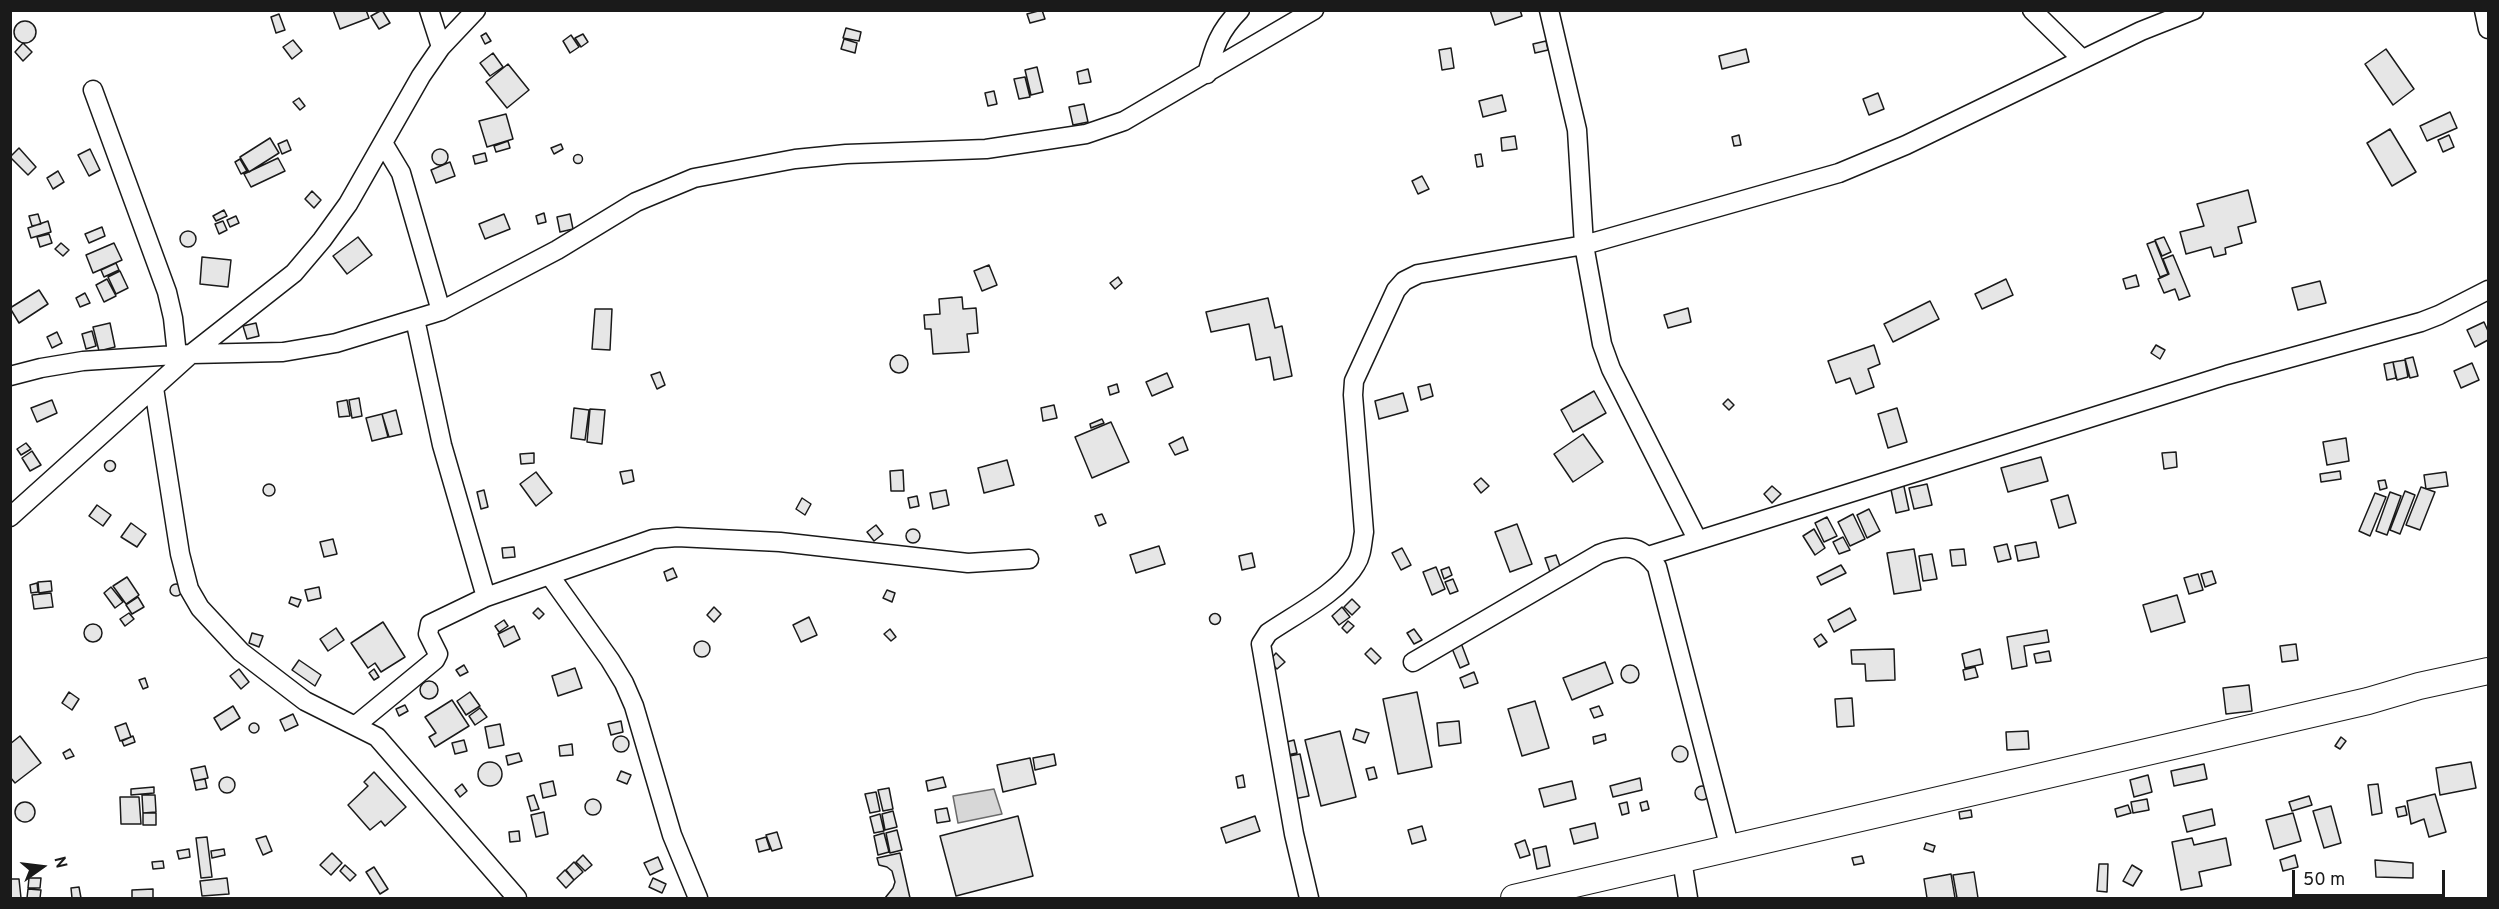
<!DOCTYPE html>
<html>
<head>
<meta charset="utf-8">
<style>
	body { margin:0 }
	#map { position:relative; width:2499px; height:909px; overflow:hidden; background:#fff; font-family:Overpass,sans-serif }
	canvas { display:block }
	.frame { position:absolute; inset:0; border:12px solid #1a1a1a; pointer-events:none }
	.north { position:absolute; left:12px; top:837px; width:60px; height:60px; -webkit-text-stroke:4px #fff; paint-order:stroke; rotate:76deg; font-size:16px; font-weight:700; line-height:24px; text-align:center; color:#1a1a1a }
	.north::after { content:''; display:block; margin:auto; width:21px; height:27px; background:#1a1a1a; clip-path:polygon(50% 0,100% 100%,50% 72%,0 100%) }
	.scale { position:absolute; left:2292px; top:870px; width:153px; height:27px; box-sizing:border-box; border:3px solid #1a1a1a; border-top:0; padding-left:8px; font-size:18px; line-height:21px; white-space:nowrap; color:#1a1a1a; -webkit-text-stroke:4px #fff; paint-order:stroke }
</style>
</head>
<body>
<div id="map">
<canvas width="2499" height="909"></canvas>
<div class="frame"></div>
<div class="north">N</div>
<div class="scale">50 m</div>
</div>
<script>
const ctx = document.querySelector('canvas').getContext('2d');
ctx.lineJoin = 'round';
function paint(path, color) { ctx.fillStyle = color; ctx.fill(path, 'evenodd'); }
function strokePath(path, color, width, dash) { ctx.strokeStyle = color; ctx.lineWidth = width; ctx.lineCap = dash ? 'butt' : 'round'; ctx.setLineDash(dash || []); ctx.stroke(path); }
const water = new Path2D(`
	M994,789L1002,814L958,823L953,796Z`);
paint(water, '#d7d7d7');
strokePath(water, '#6a6a6a', 1.5);
const building = new Path2D(`
	M333,10H366L369,18L340,29Z
	M382,10L390,23L379,29L371,16Z
	M1042,10L1045,19L1030,23L1027,14Z
	M1490,10H1520L1522,16L1495,25Z
	M279,14L285,30L276,33L271,17Z
	M14 32a11 11 0 1 1 22 0a11 11 0 1 1-22 0Z
	M846,28L861,32L859,41L843,38Z
	M486,33L491,41L485,44L481,36Z
	M583,34L588,42L581,47L575,38Z
	M571,35L579,47L570,53L563,41Z
	M844,39L857,43L855,53L841,49Z
	M293,40L302,51L292,59L283,47Z
	M1546,41L1548,50L1535,53L1533,44Z
	M23,43L32,52L23,61L15,52Z
	M1451,48L1454,68L1442,70L1439,50Z
	M1746,49L1749,62L1722,69L1719,56Z
	M2386,49L2414,89L2393,105L2365,64Z
	M493,53L503,67L490,76L480,63Z
	M508,64L529,90L507,108L486,82Z
	M1037,67L1043,92L1031,95L1025,70Z
	M1088,69L1091,82L1079,84L1077,72Z
	M1025,77L1030,97L1019,99L1014,79Z
	M994,91L997,104L988,106L985,93Z
	M1878,93L1884,109L1869,115L1863,99Z
	M1502,95L1506,111L1483,117L1479,101Z
	M299,98L305,106L300,110L293,102Z
	M1084,104L1088,122L1073,125L1069,107Z
	M2450,112L2457,128L2427,141L2420,126Z
	M506,114L513,139L487,147L479,121Z
	M2390,129L2416,172L2392,186L2367,143Z
	M1739,135L1741,145L1734,146L1732,137Z
	M2449,135L2454,147L2443,152L2438,140Z
	M1515,136L1517,149L1502,151L1501,138Z
	M270,138L279,153L249,172L240,157Z
	M287,140L291,150L282,154L278,144Z
	M508,141L510,148L496,152L494,146Z
	M561,144L563,149L554,154L551,148Z
	M19,148L36,167L28,175L10,157Z
	M90,149L100,170L89,176L78,155Z
	M432 157a8 8 0 1 1 16 0a8 8 0 1 1-16 0Z
	M485,153L487,161L475,164L473,156Z
	M1481,154L1483,166L1477,167L1475,155Z
	M573.5 159a4.5 4.5 0 1 1 9 0a4.5 4.5 0 1 1-9 0Z
	M278,158L285,171L251,187L244,174Z
	M240,159L247,171L241,174L235,162Z
	M450,162L455,176L436,183L431,170Z
	M58,171L64,182L53,189L47,178Z
	M1422,176L1429,189L1418,194L1412,181Z
	M2248,190L2256,222L2238,227L2242,243L2225,248L2226,254L2214,257L2211,247L2186,254L2180,232L2204,226L2197,204Z
	M312,191L321,200L314,208L305,199Z
	M224,210L227,216L216,221L213,216Z
	M544,213L546,222L538,224L536,216Z
	M38,214L41,224L32,226L29,216Z
	M504,214L510,229L485,239L479,224Z
	M570,214L573,229L560,232L557,217Z
	M236,216L239,223L230,227L227,220Z
	M48,221L51,232L31,238L28,228Z
	M223,221L227,230L219,234L215,224Z
	M102,227L105,236L89,243L85,234Z
	M180 239a8 8 0 1 1 16 0a8 8 0 1 1-16 0Z
	M49,234L52,243L40,247L37,237Z
	M358,237L372,255L347,274L333,256Z
	M2164,237L2171,252L2162,256L2155,240Z
	M2155,241L2168,274L2160,277L2147,244Z
	M61,243L69,250L63,256L55,249Z
	M114,243L122,260L93,273L86,255Z
	M2173,255L2190,296L2179,300L2175,289L2164,293L2158,279L2169,274L2163,259Z
	M202,257L231,260L228,287L200,284Z
	M116,263L119,270L104,277L101,270Z
	M989,265L997,285L982,291L974,271Z
	M120,271L128,288L116,294L108,277Z
	M2136,275L2139,286L2126,289L2123,279Z
	M1118,277L1122,283L1115,289L1110,283Z
	M107,279L116,296L104,302L96,285Z
	M2006,279L2013,295L1982,309L1975,294Z
	M2320,281L2326,303L2298,310L2292,288Z
	M39,290L48,304L19,323L10,308Z
	M85,293L90,303L80,307L76,298Z
	M962,297L963,309L976,308L978,333L967,334L969,352L933,354L931,329H925L924,315L940,314L939,299Z
	M1268,298L1275,328L1282,326L1292,376L1274,380L1270,357L1256,360L1249,324L1211,332L1206,312Z
	M1930,301L1939,319L1893,342L1884,324Z
	M1688,308L1691,322L1668,328L1664,315Z
	M595,309H612L610,350L592,349Z
	M2484,322L2488,331V340L2475,347L2467,330Z
	M110,323L115,347L99,351L93,327Z
	M256,323L259,336L247,339L243,326Z
	M92,331L96,346L86,349L82,334Z
	M57,332L62,343L52,348L47,337Z
	M1874,345L1880,364L1868,369L1874,387L1856,394L1850,378L1836,383L1828,361Z
	M2156,345L2165,350L2160,359L2151,353Z
	M890 364a9 9 0 1 1 18 0a9 9 0 1 1-18 0Z
	M2413,357L2418,376L2410,378L2405,359Z
	M2405,360L2408,377L2397,380L2393,362Z
	M2393,362L2396,378L2387,380L2384,364Z
	M2472,363L2479,380L2461,388L2454,371Z
	M660,372L665,385L657,389L651,375Z
	M1167,373L1173,387L1152,396L1146,382Z
	M1117,384L1119,392L1110,395L1108,387Z
	M1430,384L1433,396L1421,400L1418,387Z
	M1594,391L1606,413L1573,432L1561,410Z
	M1403,393L1408,411L1379,419L1375,401Z
	M359,398L362,416L352,418L349,400Z
	M1728,399L1734,405L1729,410L1723,404Z
	M52,400L57,413L37,422L31,408Z
	M347,400L350,416L339,417L337,402Z
	M1054,405L1057,418L1043,421L1041,408Z
	M574,408L589,410L585,440L571,438Z
	M1897,408L1907,442L1888,448L1878,414Z
	M590,409L605,410L602,444L587,442Z
	M396,410L402,434L389,437L382,414Z
	M382,414L388,437L372,441L366,418Z
	M1102,419L1104,423L1091,428L1090,424Z
	M1111,422L1129,462L1092,478L1075,437Z
	M1583,434L1603,462L1573,482L1554,454Z
	M1183,437L1188,450L1175,455L1169,444Z
	M2346,438L2349,461L2327,465L2323,442Z
	M26,443L31,449L21,455L17,449Z
	M32,451L41,465L30,471L22,458Z
	M2176,452L2177,467L2164,469L2162,453Z
	M534,453V463L521,464L520,454Z
	M2041,457L2048,481L2008,492L2001,468Z
	M1007,460L1014,485L984,493L978,468Z
	M104.5 466a5.5 5.5 0 1 1 11 0a5.5 5.5 0 1 1-11 0Z
	M632,470L634,481L623,484L620,472Z
	M903,470L904,491H891L890,471Z
	M2340,471L2341,479L2321,482L2320,474Z
	M536,472L552,493L536,506L520,484Z
	M2446,472L2448,486L2426,489L2424,475Z
	M1481,478L1489,486L1481,493L1474,484Z
	M2385,480L2387,488L2380,490L2378,481Z
	M1903,482L1909,510L1896,513L1890,485Z
	M263 490a6 6 0 1 1 12 0a6 6 0 1 1-12 0Z
	M1927,484L1932,505L1914,509L1909,488Z
	M1772,486L1781,494L1772,503L1764,494Z
	M2421,487L2435,492L2420,530L2406,525Z
	M484,490L488,507L481,509L477,492Z
	M946,490L949,505L933,509L930,493Z
	M2405,491L2415,495L2400,534L2390,530Z
	M2390,492L2401,496L2387,535L2376,531Z
	M2375,493L2386,497L2370,536L2359,531Z
	M2068,495L2076,523L2059,528L2051,500Z
	M917,496L919,506L910,508L908,498Z
	M802,498L811,504L805,515L796,509Z
	M97,505L111,515L103,526L89,516Z
	M1869,509L1880,531L1867,538L1857,515Z
	M1102,514L1106,523L1099,526L1095,516Z
	M1853,514L1865,539L1850,546L1838,522Z
	M1827,517L1837,536L1824,542L1815,523Z
	M131,523L146,534L137,547L121,537Z
	M1517,524L1532,564L1510,572L1495,532Z
	M876,525L883,534L874,541L867,532Z
	M906 536a7 7 0 1 1 14 0a7 7 0 1 1-14 0Z
	M1814,529L1825,548L1815,555L1803,536Z
	M1843,537L1850,550L1839,554L1833,542Z
	M333,539L337,554L324,557L320,542Z
	M2036,542L2039,557L2018,561L2015,546Z
	M2007,544L2011,559L1998,562L1994,547Z
	M1159,546L1165,564L1136,573L1130,555Z
	M514,547L515,557L503,558L502,548Z
	M1402,548L1411,565L1401,570L1392,553Z
	M1914,549L1921,590L1894,594L1887,553Z
	M1964,549L1966,565L1952,566L1950,550Z
	M1252,553L1255,567L1242,570L1239,556Z
	M1932,554L1937,579L1923,581L1919,556Z
	M1556,555L1561,569L1550,572L1545,558Z
	M1841,565L1846,573L1821,585L1817,577Z
	M1436,567L1445,589L1432,595L1423,572Z
	M1449,567L1452,575L1444,579L1441,570Z
	M673,568L677,577L667,581L664,572Z
	M2212,571L2216,583L2205,587L2201,574Z
	M2198,574L2203,590L2189,594L2184,578Z
	M127,577L139,595L126,604L113,586Z
	M1453,579L1458,591L1450,594L1445,582Z
	M51,581L52,591L39,593L38,582Z
	M37,583L38,592L31,593L30,585Z
	M170 590a6 6 0 1 1 12 0a6 6 0 1 1-12 0Z
	M111,587L123,602L115,608L104,593Z
	M319,587L321,598L308,601L305,590Z
	M887,590L895,593L892,602L883,598Z
	M51,593L53,607L34,609L32,595Z
	M2177,595L2185,622L2151,632L2143,605Z
	M138,597L144,607L132,614L126,605Z
	M291,597L301,600L298,607L289,603Z
	M1352,599L1360,607L1352,615L1344,607Z
	M714,607L721,614L714,622L707,615Z
	M1342,607L1350,617L1339,625L1332,616Z
	M538,608L544,614L539,619L533,613Z
	M1850,608L1856,620L1834,632L1828,620Z
	M129,613L134,619L125,626L120,619Z
	M1209.5 619a5.5 5.5 0 1 1 11 0a5.5 5.5 0 1 1-11 0Z
	M809,617L817,635L801,642L793,625Z
	M504,620L508,626L499,632L495,626Z
	M1348,621L1354,626L1347,633L1342,628Z
	M383,622L405,657L381,672L375,663L368,668L351,643Z
	M84 633a9 9 0 1 1 18 0a9 9 0 1 1-18 0Z
	M514,626L520,639L504,647L498,634Z
	M336,628L344,640L328,651L320,639Z
	M890,629L896,637L891,641L884,634Z
	M1414,629L1422,640L1414,644L1407,633Z
	M2047,630L2049,642L2024,646L2027,666L2012,669L2007,637Z
	M252,633L263,636L259,647L249,643Z
	M1821,634L1827,642L1819,647L1814,639Z
	M694 649a8 8 0 1 1 16 0a8 8 0 1 1-16 0Z
	M1461,643L1469,664L1460,668L1451,646Z
	M2296,644L2298,660L2282,662L2280,646Z
	M1371,648L1381,658L1375,664L1365,654Z
	M1894,649L1895,680L1866,681L1865,664H1852L1851,650Z
	M1980,649L1983,664L1965,668L1962,654Z
	M2049,651L2051,661L2036,663L2034,654Z
	M1276,653L1285,662L1277,669L1269,661Z
	M299,660L321,675L315,686L292,670Z
	M1605,662L1613,683L1572,700L1563,678Z
	M1621 674a9 9 0 1 1 18 0a9 9 0 1 1-18 0Z
	M464,665L468,672L460,676L456,670Z
	M1975,667L1978,677L1965,680L1963,670Z
	M575,668L582,688L558,696L552,676Z
	M239,669L249,682L241,689L230,676Z
	M374,669L379,677L374,680L369,673Z
	M1474,672L1478,683L1464,688L1460,678Z
	M145,678L148,687L143,689L139,680Z
	M420 690a9 9 0 1 1 18 0a9 9 0 1 1-18 0Z
	M2249,685L2252,711L2226,714L2223,688Z
	M69,692L79,699L72,710L62,703Z
	M470,692L480,706L466,715L457,701Z
	M1417,692L1432,767L1398,774L1383,699Z
	M1852,698L1854,726L1837,727L1835,699Z
	M452,700L469,726L435,747L429,737L436,733L425,717Z
	M1535,701L1549,748L1522,756L1508,709Z
	M405,705L408,711L399,716L396,709Z
	M233,706L240,718L221,730L214,718Z
	M1599,706L1603,715L1594,718L1590,709Z
	M480,708L487,717L475,725L469,716Z
	M293,714L298,725L285,731L280,720Z
	M621,721L623,732L611,735L608,724Z
	M1459,721L1461,743L1439,746L1437,723Z
	M249 728a5 5 0 1 1 10 0a5 5 0 1 1-10 0Z
	M126,723L131,737L120,741L115,727Z
	M500,724L504,745L489,748L485,727Z
	M1356,729L1369,733L1365,743L1353,739Z
	M1340,731L1356,797L1321,806L1305,740Z
	M2028,731L2029,749L2007,750L2006,732Z
	M1605,734L1606,740L1594,744L1593,737Z
	M613 744a8 8 0 1 1 16 0a8 8 0 1 1-16 0Z
	M20,736L41,763L15,783L10,777V744Z
	M133,736L135,742L124,746L122,741Z
	M2341,737L2346,741L2340,749L2335,746Z
	M464,740L467,751L455,754L452,743Z
	M1294,740L1297,753L1287,755L1283,743Z
	M572,744L573,755L560,756L559,746Z
	M1672 754a8 8 0 1 1 16 0a8 8 0 1 1-16 0Z
	M70,749L74,756L66,759L63,753Z
	M519,753L522,761L508,765L506,756Z
	M1054,754L1056,765L1035,770L1033,758Z
	M1300,754L1309,796L1294,799L1284,757Z
	M1030,758L1036,784L1003,792L997,765Z
	M2471,762L2476,788L2440,795L2436,768Z
	M478 774a12 12 0 1 1 24 0a12 12 0 1 1-24 0Z
	M2204,764L2207,779L2174,786L2171,771Z
	M205,766L208,778L194,781L191,769Z
	M1374,767L1377,778L1369,780L1366,769Z
	M621,771L631,775L627,784L617,780Z
	M374,772L406,807L385,826L381,821L370,830L348,805L368,786L364,782Z
	M1243,775L1245,787L1238,788L1236,777Z
	M2148,775L2152,792L2134,797L2130,780Z
	M943,777L946,787L928,791L926,781Z
	M219 785a8 8 0 1 1 16 0a8 8 0 1 1-16 0Z
	M1640,778L1642,790L1613,797L1610,786Z
	M205,779L207,788L196,790L194,781Z
	M553,781L556,795L543,798L540,784Z
	M1572,781L1576,799L1544,807L1539,789Z
	M462,784L467,791L460,797L455,790Z
	M2378,784L2382,813L2372,815L2368,785Z
	M1695 793a7 7 0 1 1 14 0a7 7 0 1 1-14 0Z
	M154,787V793L131,795V789Z
	M889,788L893,809L883,811L878,790Z
	M876,792L880,811L870,813L865,794Z
	M2435,794L2446,832L2429,837L2424,819L2411,824L2407,801Z
	M142,795H155L156,812L143,813Z
	M534,795L539,809L531,811L527,797Z
	M2309,796L2312,805L2292,811L2289,802Z
	M120,797H139L141,824H121Z
	M585 807a8 8 0 1 1 16 0a8 8 0 1 1-16 0Z
	M2147,799L2149,810L2133,813L2131,802Z
	M1647,801L1649,809L1642,811L1640,803Z
	M1627,802L1629,813L1622,815L1619,804Z
	M15 812a10 10 0 1 1 20 0a10 10 0 1 1-20 0Z
	M2128,805L2131,813L2117,817L2115,809Z
	M2331,806L2341,843L2324,848L2313,811Z
	M2405,806L2407,815L2398,817L2396,808Z
	M947,808L950,821L937,823L935,810Z
	M2212,809L2215,825L2187,832L2183,816Z
	M1971,810L1972,817L1960,819L1959,812Z
	M893,811L897,827L885,830L882,814Z
	M544,812L548,834L536,837L531,815Z
	M143,813H156V825H143Z
	M2293,813L2301,841L2274,849L2266,820Z
	M880,814L884,831L874,833L870,817Z
	M1018,816L1033,876L956,896L940,836Z
	M1255,816L1260,831L1226,843L1221,828Z
	M1595,823L1598,838L1574,844L1570,829Z
	M1422,826L1426,840L1412,844L1408,830Z
	M897,830L902,850L890,853L886,833Z
	M519,831L520,841L510,842L509,832Z
	M777,832L782,848L772,851L766,835Z
	M884,833L889,852L878,855L874,836Z
	M266,836L272,851L263,855L256,839Z
	M207,837L212,877L201,878L196,838Z
	M766,837L770,849L759,852L756,840Z
	M2192,838L2194,845L2226,838L2231,865L2199,872L2202,886L2181,890L2172,842Z
	M1525,840L1530,855L1520,858L1515,844Z
	M1926,843L1935,846L1933,852L1924,849Z
	M1546,846L1550,866L1537,869L1533,849Z
	M189,849L190,857L179,859L177,851Z
	M224,849L225,855L212,858L211,851Z
	M332,853L342,863L331,875L320,865Z
	M900,853L910,898H885L893,888L895,882L892,871L887,867L879,865L877,858Z
	M583,855L592,865L585,871L576,862Z
	M2295,855L2298,867L2283,871L2280,860Z
	M1862,856L1864,863L1854,865L1852,858Z
	M658,857L663,869L650,875L644,863Z
	M2375,860L2413,863V878L2376,877Z
	M163,861L164,868L153,869L152,862Z
	M574,862L583,872L574,880L566,870Z
	M2099,864H2108L2107,892L2097,891Z
	M345,865L356,875L350,881L340,871Z
	M2132,865L2142,871L2133,886L2123,881Z
	M374,867L388,889L380,894L366,872Z
	M565,870L574,880L566,888L557,878Z
	M1974,872L1978,898H1957L1953,875Z
	M1951,874L1955,898H1927L1924,879Z
	M29,878H41L40,888H28Z
	M227,878L229,894L202,896L200,881Z
	M653,878L666,884L662,893L649,887Z
	M10,879H19L21,898H10Z
	M79,887L81,898H72L71,888Z
	M28,889L41,890L40,898H27Z
	M153,889V898H132V890Z`);
paint(building, '#e6e6e6');
strokePath(building, '#1a1a1a', 1.5);
const minor = new Path2D(`
	M429,10L441,47
	M1549,10L1577,130L1584,245L1602,344L1611,369L1697,539
	M2032,10L2082,59
	M2484,10L2488,29
	M1207,74C1214,47 1219,31 1240,10
	M93,90L167,292L173,318L177,355
	M383,143L401,173L441,311
	M415,319L442,445L486,597
	M10,376L41,368L83,361L191,354L283,352L336,343L441,311L557,250L636,202L694,178L795,159L846,154L986,149L1086,134L1124,121L1314,10
	M154,388L180,554L189,589L200,608L241,652L305,701L377,737L517,898
	M10,517L191,354L294,273L322,240L348,204L421,76L441,47L476,10
	M1648,556L2227,375L2421,322L2439,315L2488,290
	M550,576L610,660L624,683L634,706L672,835L698,898
	M1413,662L1599,554C1624,544 1640,544 1657,567L1730,849
	M356,725L435,660L438,654L428,634L430,624L486,597L653,539L677,537L780,542L968,563L1029,559
	M1682,860L1688,898
	M1309,898L1294,834L1261,644L1268,633C1294,615 1340,592 1356,564C1362,555 1362,543 1364,532L1353,395L1354,381L1396,290L1404,281L1418,274L1584,245L1839,173L1906,145L2141,31L2194,10`);
const secondary = new Path2D(`
	M1514,898L2368,701L2419,686L2488,671`);
strokePath(minor, '#1a1a1a', 21);
strokePath(secondary, '#1a1a1a', 28);
strokePath(minor, '#fff', 18);
strokePath(secondary, '#fff', 26);
</script>
</body>
</html>
